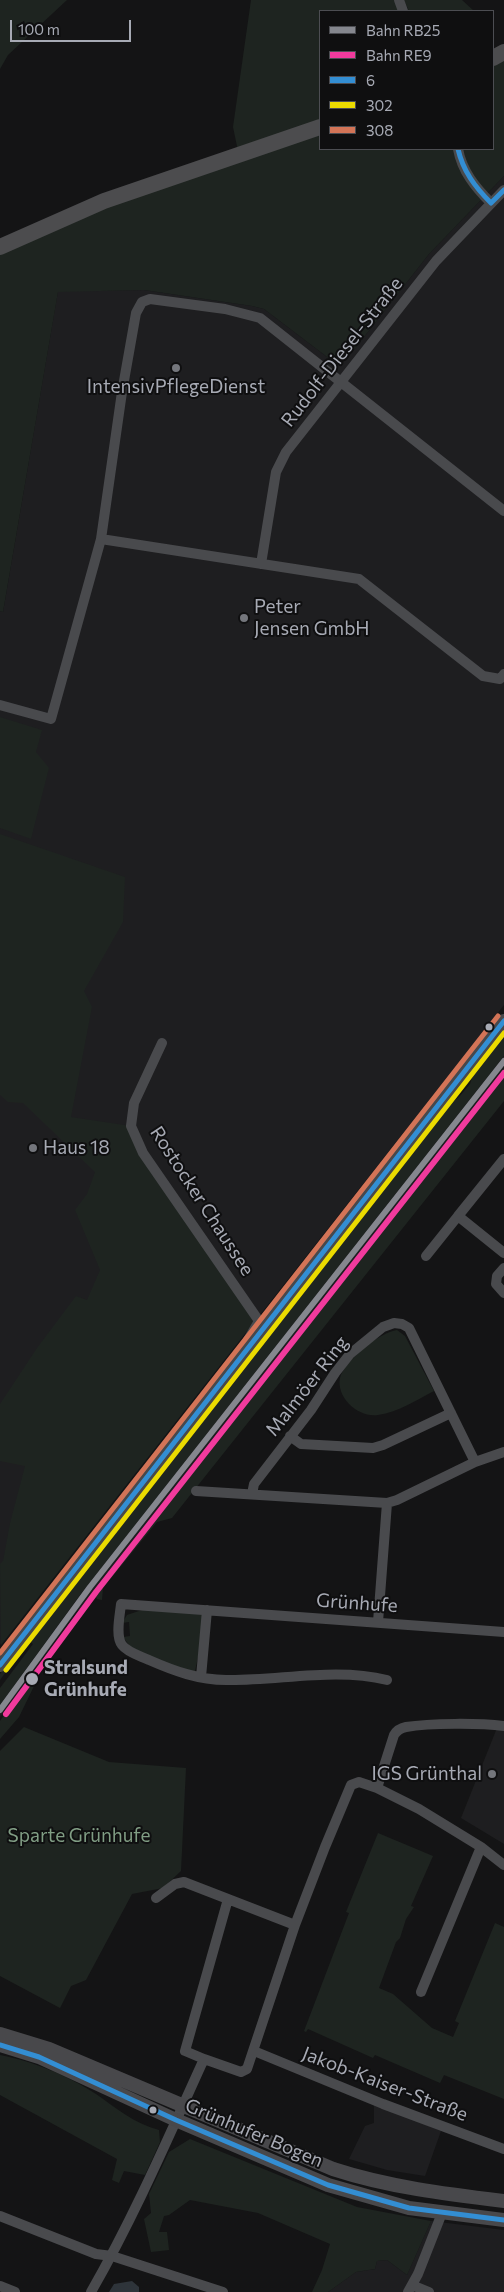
<!DOCTYPE html>
<html>
<head>
<meta charset="utf-8">
<style>
	body { margin:0 }
	#map { position:relative; width:504px; height:2292px; overflow:hidden; background:#141415; font-family:Commissioner,sans-serif }
	canvas { display:block }
	.legend { position:absolute; left:319px; top:10px; width:175px; height:140px; box-sizing:border-box; background:#0f0f10; border:1px solid #4c4d52; margin:0; padding:6px 9px; list-style:none; font-size:15px; color:#a7aab4 }
	.legend li { display:flex; align-items:center; gap:10px; height:25px }
	.legend b { width:25px; border:1px solid #4c4d52 }
	.scale { position:absolute; left:10px; top:20px; width:121px; height:22px; box-sizing:border-box; border:2px solid #a7aab4; border-top:0; padding-left:6px; font-size:15px; line-height:18px; white-space:nowrap; color:#a7aab4; -webkit-text-stroke:4px #0f0f10; paint-order:stroke }
</style>
</head>
<body>
<div id="map">
<canvas width="504" height="2292"></canvas>
<ul class="legend">
<li><b style="height:6px;background:#85878e"></b>Bahn RB25</li>
<li><b style="height:6px;background:#f13a9d"></b>Bahn RE9</li>
<li><b style="height:6px;background:#338ed3"></b>6</li>
<li><b style="height:6px;background:#ebdb00"></b>302</li>
<li><b style="height:6px;background:#d37457"></b>308</li>
</ul>
<div class="scale">100 m</div>
</div>
<script>
const ctx = document.querySelector('canvas').getContext('2d');
ctx.lineJoin = 'round';
function paint(path, color) { ctx.fillStyle = color; ctx.fill(path, 'evenodd'); }
function strokePath(path, color, width, dash) { ctx.strokeStyle = color; ctx.lineWidth = width; ctx.lineCap = dash ? 'butt' : 'round'; ctx.setLineDash(dash || []); ctx.stroke(path); }
function label(font, color, halo, rows, align = 'center') {
  ctx.font = font + ' Commissioner,sans-serif'; ctx.lineWidth = 4; ctx.setLineDash([]); ctx.textBaseline = 'middle'; ctx.strokeStyle = halo; ctx.fillStyle = color; for (const [text, x, y, turn = 0] of rows) {
    ctx.save(); ctx.translate(x, y); ctx.rotate((+turn || 0) * Math.PI / 180); ctx.textAlign = isNaN(turn) ? turn : align; if (halo) ctx.strokeText(text, 0, 0); ctx.fillText(text, 0, 0); ctx.restore();
  }
}
paint(new Path2D(`
	M504,176V1005L0,1645V611L3,612L58,291L144,290L252,306L264,309L335,363H341L346,360L429,254Z
	M504,1056V1068L94,1593L80,1610H78L0,1717V1705L80,1595Z
	M497,1728L504,1729V1844L461,1818Z
	M374,2103L441,2131L425,2176L387,2170L349,2159L365,2126L374,2123Z
	M431,2221L504,2230V2292H328L356,2272L375,2269L377,2261L387,2260L407,2275Z`), '#1e1e20');
paint(new Path2D(`
	M0,0H67L8,55L0,69Z
	M251,0H394L399,11H320V123L238,151L233,127Z
	M404,0H462L474,11H409Z
	M504,58V176L429,254L346,360L335,363L264,309L252,306L144,290L58,292L3,612L0,611V253L90,212L320,133V149H493V63Z
	M0,717L42,730L36,752L49,768L31,839L0,828Z
	M0,834L125,877L123,922L84,991L92,1007L71,1117L131,1126L257,1318L1,1645L0,1564L3,1561L10,1523L25,1466L0,1461V1404L37,1348L76,1296L87,1300L100,1270L75,1210L87,1194L95,1172L23,1103L8,1102L0,1095Z
	M504,1031V1056L80,1595L0,1705V1688L33,1644L29,1641L0,1680V1674L442,1110L459,1097L470,1084L476,1066Z
	M504,1068V1101L172,1518L157,1522L103,1588L102,1600L97,1599L94,1593Z
	M397,1330L405,1336L434,1391C416,1400 399,1412 378,1415C359,1418 336,1398 340,1378C344,1361 380,1332 397,1330Z
	M145,1609L203,1614L204,1630L195,1671H182L132,1649L123,1637L130,1636L129,1622L122,1623L127,1615Z
	M30,1678L36,1682L19,1717L0,1739V1721Z
	M24,1727L109,1762L186,1768L181,1871L163,1888L132,1894L86,1980L71,1986L60,2008L0,1976V1751Z
	M378,1833L433,1856L411,1906L414,1907L406,1919L400,1938L396,1942L379,1988L393,1994L432,2028L453,2037L459,2023L455,2021L495,1923L504,1927V2099L444,2075L440,2083L375,2055L373,2058L308,2029L306,2032L304,2031L349,1913L346,1912Z
	M0,2055C32,2061 69,2076 96,2094C116,2108 135,2124 159,2130L160,2142L145,2175L124,2171L119,2183L112,2180L117,2159L0,2095Z
	M190,2139L357,2207L431,2221L407,2275L387,2260L377,2261L375,2269L356,2272L328,2292H312L322,2270L330,2244L258,2213L190,2200L169,2215L164,2216L159,2232H167L169,2250L151,2252L144,2219L151,2213L149,2194L169,2152Z`), '#1e2420');
paint(new Path2D(`
	M132,2281L139,2287V2292H109L114,2284Z`), '#2e343a');
strokePath(new Path2D(`
	M399,0L403,11
	M458,149C462,171 475,187 491,203
	M101,539L359,579L483,676L500,679L504,674
	M261,564L276,472L286,452L436,261L504,190
	M0,705L51,719L101,539L122,392L136,313L142,302L150,299L225,309L260,318L504,511
	M162,1043L134,1103L131,1126L143,1153L259,1321L248,1340
	M504,1159L458,1216L504,1253
	M426,1256L458,1216
	M504,1268L497,1276L496,1284L504,1293
	M290,1436L301,1444L373,1448L383,1445L451,1413
	M196,1491L387,1503L397,1500L475,1462L504,1452
	M252,1494L254,1484L311,1410L335,1373L350,1354L383,1327L394,1323L402,1324L409,1328L475,1462
	M378,1622L387,1503
	M201,1677L207,1610
	M387,1680C335,1667 279,1681 226,1680C199,1680 174,1671 149,1660C141,1656 128,1653 122,1645C115,1636 120,1615 121,1604L504,1632
	M377,1788L394,1735C397,1730 401,1728 406,1727C430,1723 480,1723 504,1726
	M156,1898L175,1884L184,1882L295,1925
	M421,1992L481,1847
	M254,2051L383,2104L504,2149
	M204,2059L185,2051L228,1899
	M0,2216L96,2254L112,2256L223,2292
	M412,2285L429,2292
	M0,2286L15,2292
	M91,2292C134,2217 168,2138 204,2059L241,2072L247,2069L295,1925L325,1847L351,1785L359,1782L377,1788L419,1809L481,1847L504,1865
	M408,2292L418,2274L442,2213`), '#494a4d', 10);
strokePath(new Path2D(`
	M0,1665L504,1021
	M0,2034L49,2049L333,2169C388,2187 446,2194 504,2201
	M0,2045L39,2057L176,2120L328,2185L409,2208L504,2220`), '#48484b', 14);
strokePath(new Path2D(`
	M493,58L504,52
	M0,247L104,201L320,127`), '#4c4c4e', 16);
strokePath(new Path2D(`
	M458,149C463,171 475,187 491,203L504,190
	M0,1665L504,1021
	M0,2045L39,2057L176,2120L328,2185L409,2208L504,2220`), '#338ed3', 5);
strokePath(new Path2D(`
	M6,1670L504,1033`), '#ebdb00', 5);
strokePath(new Path2D(`
	M0,1653L498,1016`), '#d37457', 5);
strokePath(new Path2D(`
	M0,1710L90,1587L504,1061`), '#85878e', 6);
strokePath(new Path2D(`
	M6,1714L96,1592L504,1073`), '#f13a9d', 6);
for (const [x, y, r, color] of [
	[176,368,5,"#74767c"],
	[244,618,5,"#74767c"],
	[489,1027,4.5,"#a7aab4"],
	[33,1148,5,"#74767c"],
	[32,1679,7,"#a7aab4"],
	[492,1774,5,"#74767c"],
	[153,2110,4.5,"#a7aab4"]
]) { const dot = new Path2D(); dot.arc(x, y, r, 0, 2 * Math.PI); ctx.fillStyle = color; ctx.fill(dot); strokePath(dot, '#0f0f10', 2); }
label('19px', '#a7aab4', '#0f0f10', [
	["Rudolf-Diesel-Straße",342,352,-52],
	["Rostocker Chaussee",202,1201,57],
	["Malmöer Ring",307,1386,-52],
	["Grünhufe",357,1603,4],
	["Jakob-Kaiser-Straße",385,2084,21],
	["Grünhufer Bogen",254,2133,23]
]);
label('19px', '#a7aab4', '#0f0f10', [
	["IntensivPflegeDienst",176,387,"center"],
	["Peter",254,607],
	["Jensen GmbH",254,629],
	["Haus 18",43,1148],
	["IGS Grünthal",482,1774,"right"]
], 'left');
label('bold 19px', '#a7aab4', '#0f0f10', [
	["Stralsund",44,1668],
	["Grünhufe",44,1690]
], 'left');
label('19px', '#809d84', '#0f0f10', [
	["Sparte Grünhufe",79,1836]
]);
</script>
</body>
</html>
